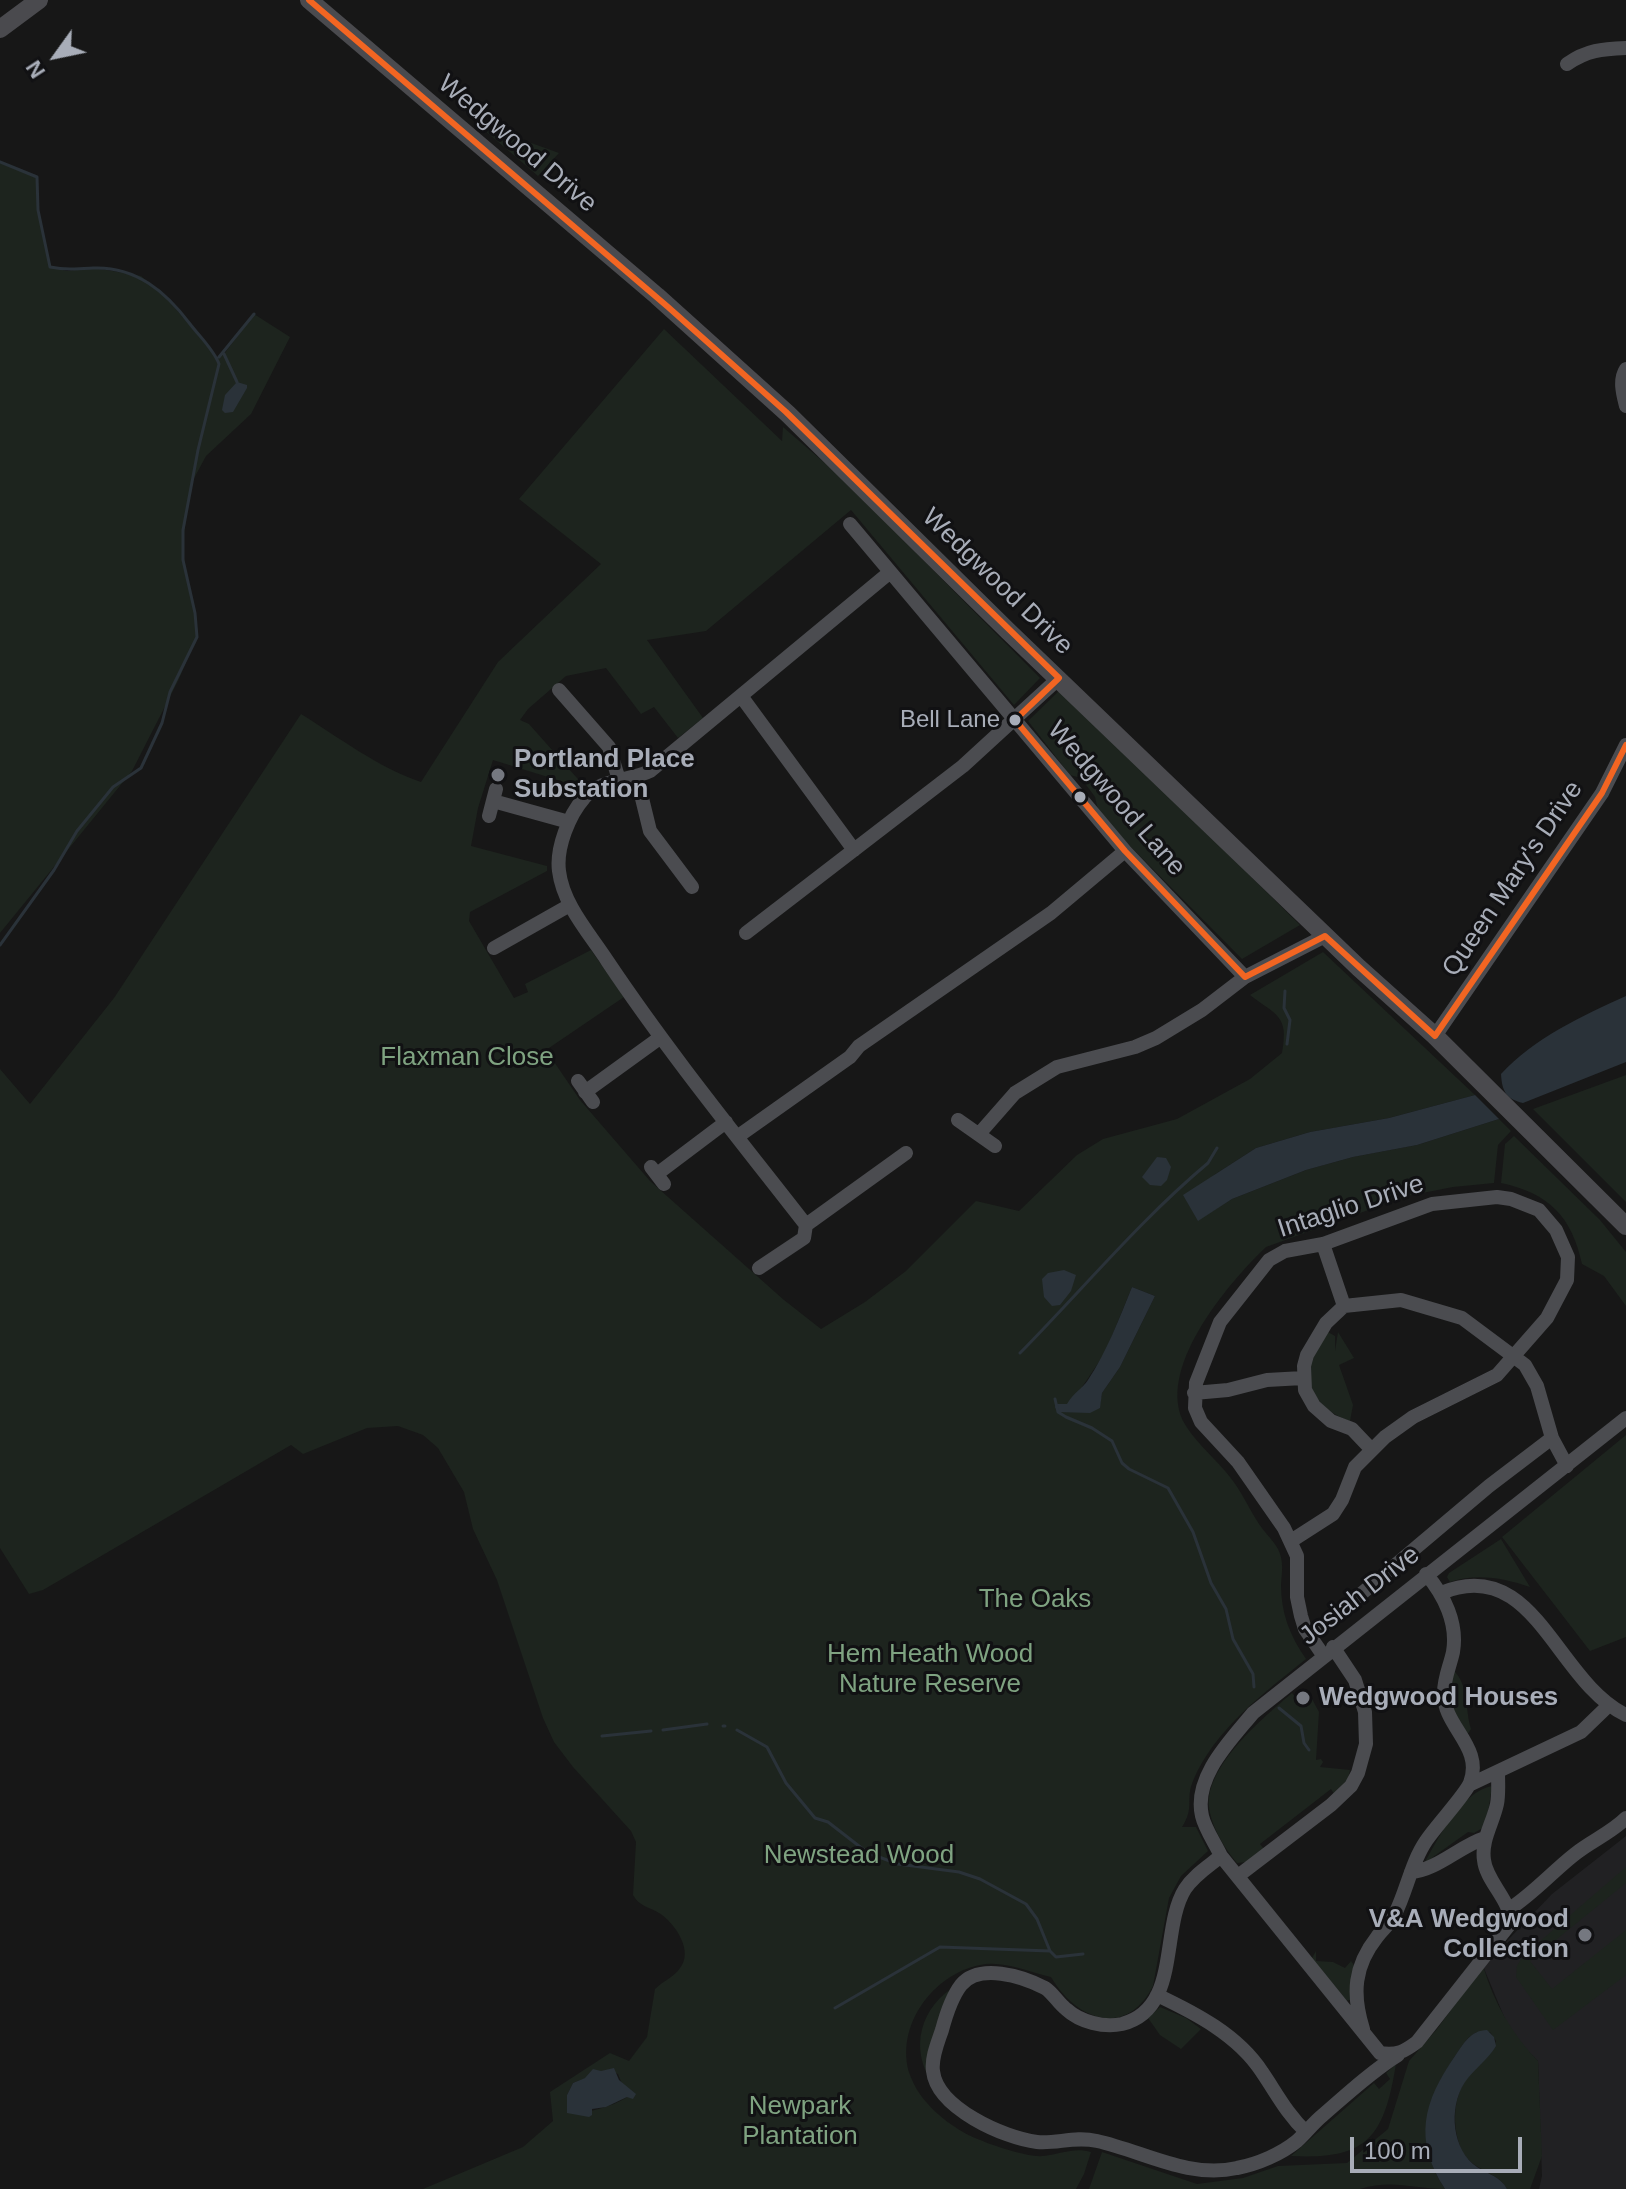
<!DOCTYPE html>
<html>
<head>
<meta charset="utf-8">
<style>
	body { margin:0 }
	#map { position:relative; width:1626px; height:2189px; overflow:hidden; background:#171717; font-family:Helvetica,sans-serif }
	canvas { display:block }
	.north { position:absolute; left:16px; top:16px; width:80px; height:80px; -webkit-text-stroke:6px #111113; paint-order:stroke; rotate:237deg; font-size:22px; font-weight:700; line-height:32px; text-align:center; color:#a8adb8 }
	.north::after { content:''; display:block; margin:auto; width:28px; height:36px; background:#a8adb8; clip-path:polygon(50% 0,100% 100%,50% 72%,0 100%) }
	.scale { position:absolute; left:1350px; top:2137px; width:172px; height:36px; box-sizing:border-box; border:4px solid #a8adb8; border-top:0; padding-left:10px; font-size:24px; line-height:28px; white-space:nowrap; color:#a8adb8; -webkit-text-stroke:6px #111113; paint-order:stroke }
</style>
</head>
<body>
<div id="map">
<canvas width="1626" height="2189"></canvas>
<div class="north">N</div>
<div class="scale">100 m</div>
</div>
<script>
const ctx = document.querySelector('canvas').getContext('2d');
ctx.lineJoin = 'round';
function paint(path, color) { ctx.fillStyle = color; ctx.fill(path, 'evenodd'); }
function strokePath(path, color, width, dash) { ctx.strokeStyle = color; ctx.lineWidth = width; ctx.lineCap = dash ? 'butt' : 'round'; ctx.setLineDash(dash || []); ctx.stroke(path); }
function label(font, color, halo, rows, align = 'center') {
  ctx.font = font + ' Helvetica,sans-serif'; ctx.lineWidth = 6; ctx.setLineDash([]); ctx.textBaseline = 'middle'; ctx.strokeStyle = halo; ctx.fillStyle = color; for (const [text, x, y, turn = 0] of rows) {
    ctx.save(); ctx.translate(x, y); ctx.rotate((+turn || 0) * Math.PI / 180); ctx.textAlign = isNaN(turn) ? turn : align; if (halo) ctx.strokeText(text, 0, 0); ctx.fillText(text, 0, 0); ctx.restore();
  }
}
paint(new Path2D(`
	M1626,1836V2189H1539L1542,2176L1538,2061L1519,2042L1505,2019L1483,1966L1552,1894Z`), '#212123');
paint(new Path2D(`
	M476,123L559,153L538,176Z
	M0,162L37,177L38,210L50,267L67,271L95,268L141,276L165,296L217,358L224,354L254,314L290,337L251,414L206,456L191,484L182,548L195,613L197,637L178,681L132,771L0,933Z
	M664,329L782,441L783,427L841,477L1040,678L1014,705L851,510L706,631L647,640L703,718L678,738L654,707L641,714L606,668L566,676L528,709L520,720L529,724L585,787L580,791L571,780L564,782L493,760L478,808L471,846L547,866V871L470,912L469,921L514,998L528,992L525,984L591,950L624,997L546,1050L580,1100L650,1181L784,1300L821,1329L865,1302L906,1271L976,1201L1019,1211L1077,1155L1103,1139L1177,1119L1250,1079L1282,1053C1289,1015 1277,1016 1250,995L1323,952L1475,1095L1389,1118L1310,1132L1256,1148L1214,1175L1198,1220L1232,1199L1306,1170L1353,1157L1417,1145L1499,1119L1511,1131L1498,1145L1494,1183L1453,1187L1407,1196L1266,1247C1229,1282 1152,1372 1186,1426C1198,1445 1217,1460 1230,1477C1242,1492 1249,1509 1259,1524C1265,1533 1273,1540 1278,1549C1284,1561 1282,1572 1281,1585C1281,1613 1290,1636 1306,1659C1265,1692 1214,1730 1193,1781C1185,1800 1195,1807 1182,1827H1196L1208,1851L1181,1876L1169,1898L1153,1986C1126,2039 1076,2020 1051,1977C1029,1972 1002,1960 980,1965C933,1974 894,2027 910,2075C919,2100 941,2119 963,2132C978,2141 1026,2158 1044,2156C1060,2154 1075,2147 1091,2152L1084,2174L1076,2189H423L523,2147L553,2121L550,2092L610,2053L629,2061L647,2037L655,1989C663,1981 674,1977 680,1968C694,1951 675,1923 659,1913C648,1906 640,1907 633,1895L636,1842L631,1831L573,1767L554,1742L543,1718L497,1580L473,1529L464,1492L438,1448L423,1435L398,1426L367,1428L303,1454L291,1445L43,1590L29,1594L0,1548V1069L30,1104L114,998L301,714C340,738 377,767 421,782L498,662L601,564L519,499ZM1132,1287L1155,1296L1120,1367L1102,1393L1099,1409L1082,1387L1105,1353ZM607,2070L618,2074L627,2097C612,2107 585,2114 568,2113L567,2095L573,2083Z
	M1061,689L1300,925L1242,959L1126,842L1098,810L1095,797L1081,778L1070,775L1028,721Z
	M1626,1075V1202L1533,1109Z
	M1514,1136L1600,1220L1626,1252V1306L1604,1276L1582,1264C1572,1217 1549,1193 1501,1183L1505,1144Z
	M1326,1331L1335,1336V1351L1338,1332L1354,1358L1339,1365L1353,1405L1350,1421C1325,1413 1301,1389 1311,1361C1315,1351 1321,1341 1326,1331Z
	M1626,1435V1637L1590,1651L1502,1537Z
	M1501,1539L1530,1587C1503,1578 1478,1573 1450,1582L1447,1577L1449,1573Z
	M1453,1670C1469,1684 1465,1710 1471,1729L1467,1735C1454,1717 1443,1692 1453,1670Z
	M1292,1693L1303,1706L1312,1699L1319,1712L1316,1760L1321,1759L1323,1762L1320,1767L1350,1770L1348,1779L1334,1794L1331,1789L1260,1844L1264,1849L1248,1862L1237,1863C1225,1849 1211,1826 1209,1807C1205,1766 1263,1718 1292,1693Z
	M1492,1786L1486,1826L1474,1833L1468,1832L1433,1857L1429,1863L1425,1862C1439,1837 1461,1792 1492,1786Z
	M1626,1867V1883L1530,1961L1552,1989L1626,1930V1975L1553,2030L1516,1977L1517,1966L1523,1956Z
	M1316,1951V1961L1333,1962L1345,1968L1351,1961L1354,1965L1350,2000L1345,2001L1311,1960Z
	M1483,1966C1494,2003 1512,2034 1538,2061L1542,2156L1530,2189H1507C1499,2173 1475,2171 1464,2154C1452,2133 1452,2101 1465,2081C1476,2065 1490,2060 1496,2041L1490,2032L1475,2033L1468,2038C1432,2085 1409,2134 1445,2189C1413,2189 1393,2179 1360,2189H1089L1102,2152L1197,2184L1243,2178L1278,2166L1347,2163L1388,2129L1409,2061L1437,2029Z
	M957,1985L933,2084C908,2048 921,2006 957,1985Z
	M1160,2007L1186,2018L1201,2029L1181,2049L1160,2035L1148,2018Z
	M1396,2064C1384,2137 1368,2160 1291,2156L1374,2083L1379,2089L1390,2079L1386,2073Z`), '#1d241e');
paint(new Path2D(`
	M237,382L247,385V388L233,412L225,413L222,410L225,395Z
	M1626,996V1062L1523,1103C1506,1099 1502,1091 1501,1074C1534,1038 1582,1016 1626,996Z
	M1475,1095L1499,1119L1417,1145L1353,1157L1306,1170L1232,1199L1198,1221L1183,1195L1256,1148L1310,1132L1389,1118Z
	M1157,1157L1166,1158L1171,1167L1167,1180L1161,1186L1150,1185L1142,1177Z
	M1064,1270L1076,1275L1071,1291L1060,1305L1052,1306L1044,1297L1042,1279L1048,1273Z
	M1132,1287L1155,1296L1120,1367L1102,1393L1100,1408L1090,1413L1058,1412L1055,1407L1057,1404H1067C1073,1393 1082,1389 1088,1380C1107,1351 1119,1319 1132,1287Z
	M1487,2030L1494,2037L1496,2046C1488,2059 1477,2067 1468,2078C1449,2101 1450,2144 1473,2164C1484,2173 1501,2176 1507,2189H1445C1413,2140 1423,2102 1455,2056C1463,2044 1471,2030 1487,2030Z
	M614,2068L619,2080L636,2094L633,2099L627,2097L606,2107L592,2109V2115L589,2117L567,2113V2095L573,2083L585,2078L593,2069L601,2071Z`), '#2a3239');
strokePath(new Path2D(`
	M0,162L37,177L38,210L50,267C66,270 77,269 93,268C136,266 166,292 190,324C200,337 214,350 219,364L198,450L183,530V560L195,613L197,637L170,692L162,723L141,768L113,787L77,831L54,870L0,945
	M224,354L237,382
	M219,357L254,314
	M1285,991L1284,1008L1290,1020L1287,1044
	M1020,1353C1083,1289 1140,1220 1208,1163L1217,1148
	M1055,1399L1058,1412L1066,1417L1092,1428L1112,1441L1122,1463L1129,1469L1168,1488L1193,1532L1211,1583L1226,1609L1233,1639L1253,1674L1254,1687
	M1279,1708L1301,1726L1304,1743L1309,1750
	M723,1726H725
	M663,1730L707,1724
	M737,1730L767,1747L786,1783L815,1818L828,1822L868,1853L898,1864L959,1872L980,1879L1026,1904L1037,1919L1050,1951L1056,1957L1083,1954
	M602,1736L651,1731
	M835,2008L940,1947L1050,1951`), '#2a3239', 3);
strokePath(new Path2D(`
	M1567,64C1587,50 1602,49 1626,48
	M1626,369C1619,380 1623,394 1626,406
	M850,524L1125,851L1245,977
	M559,690L609,747L619,780
	M741,696L854,850
	M637,778L650,831L692,887
	M493,801L569,822
	M489,816L496,789
	M746,933L963,766L1059,678
	M494,948L570,905
	M1435,1036L1602,793L1626,745
	M578,1081L593,1102
	M585,1092L661,1037
	M958,1120L995,1146
	M979,1134L1015,1093L1057,1067L1135,1047L1156,1038L1202,1010L1245,977L1325,936
	M737,1137L850,1057L859,1046L1051,913L1125,851
	M651,1167L664,1184
	M657,1174L726,1122
	M806,1225C739,1139 669,1053 608,962C590,934 563,905 559,871C556,848 569,815 584,798C599,779 630,781 650,771L889,573
	M1323,1244L1344,1306
	M759,1268L804,1238L806,1225L906,1153
	M1194,1393L1228,1390L1267,1380L1303,1378
	M1371,1449L1352,1429L1331,1421L1314,1406L1305,1390L1304,1366L1307,1355L1326,1323L1344,1306L1401,1300L1462,1318L1525,1365L1537,1386L1552,1438L1567,1466
	M1291,1541L1333,1514L1342,1500L1355,1467L1385,1437L1413,1417L1497,1375L1547,1318L1567,1280L1568,1257L1556,1230L1539,1210L1511,1199L1497,1197L1432,1204L1323,1244L1285,1251L1269,1260L1220,1322L1196,1383L1195,1408L1201,1422L1238,1462L1284,1528L1297,1556V1597L1301,1616L1305,1629L1323,1655
	M1441,1593C1535,1554 1555,1681 1626,1715
	M1310,1637L1489,1486L1552,1438
	M1498,1772C1498,1782 1499,1794 1497,1804C1493,1823 1481,1840 1484,1860C1486,1882 1513,1902 1510,1924L1417,2042C1405,2051 1397,2056 1380,2053L1221,1856C1215,1843 1205,1829 1202,1816C1193,1777 1231,1740 1253,1713L1626,1418
	M1469,1785L1581,1732L1608,1706
	M1221,1856C1209,1866 1194,1875 1185,1889C1160,1929 1181,2009 1122,2024C1104,2028 1080,2022 1066,2009C1058,2003 1053,1993 1045,1988C1022,1976 979,1963 961,1985C951,1998 946,2015 942,2030C938,2042 931,2058 933,2071C937,2108 1004,2138 1037,2142C1057,2144 1074,2136 1097,2141C1143,2151 1188,2179 1237,2168C1258,2164 1281,2154 1297,2141C1306,2133 1313,2123 1323,2115C1346,2095 1372,2071 1398,2055
	M1411,1872C1437,1870 1460,1846 1485,1838
	M1238,1876L1331,1805L1351,1786L1358,1773L1366,1744L1365,1712L1355,1680L1333,1647
	M1508,1910C1533,1894 1552,1872 1575,1854C1591,1841 1611,1833 1626,1818
	M1157,1995C1195,2013 1238,2035 1262,2072C1277,2094 1287,2114 1306,2132
	M1363,2029C1352,1994 1354,1966 1377,1937C1383,1929 1391,1923 1395,1914C1407,1890 1411,1863 1426,1841C1435,1827 1465,1795 1470,1783C1484,1746 1443,1727 1444,1693C1444,1678 1450,1666 1453,1652C1458,1623 1444,1595 1426,1574`), '#4b4c50', 14);
strokePath(new Path2D(`
	M309,0L657,296L788,414L1008,631L1359,968L1435,1036L1626,1226
	M0,29L39,0`), '#4a4a4e', 18);
strokePath(new Path2D(`
	M309,0L668,307L786,412L1059,678L1015,720L1125,851L1245,977L1325,936L1435,1036L1602,793L1626,745`), '#f26522', 6);
for (const [x, y, r, color] of [
	[1015,720,7,"#a8adb8"],
	[498,775,8,"#757880"],
	[1080,797,7,"#a8adb8"],
	[1303,1698,8,"#757880"],
	[1585,1935,8,"#757880"]
]) { const dot = new Path2D(); dot.arc(x, y, r, 0, 2 * Math.PI); ctx.fillStyle = color; ctx.fill(dot); strokePath(dot, '#111113', 3); }
label('24px', '#a8adb8', '#111113', [
	["Bell Lane",1000,720]
], 'right');
label('26px', '#a8adb8', '#111113', [
	["Wedgwood Drive",517,144,40],
	["Wedgwood Drive",997,582,44],
	["Wedgwood Lane",1116,799,49],
	["Queen Mary's Drive",1513,879,-56],
	["Intaglio Drive",1351,1207,-18],
	["Josiah Drive",1360,1596,-38]
]);
label('bold 26px', '#a8adb8', '#111113', [
	["Portland Place",514,760],
	["Substation",514,790],
	["Wedgwood Houses",1319,1698],
	["V&A Wedgwood",1569,1920,"right"],
	["Collection",1569,1950,"right"]
], 'left');
label('26px', '#7fa381', '#111113', [
	["Flaxman Close",467,1058],
	["The Oaks",1035,1600],
	["Hem Heath Wood",930,1655],
	["Nature Reserve",930,1685],
	["Newstead Wood",859,1856],
	["Newpark",800,2107],
	["Plantation",800,2137]
]);
</script>
</body>
</html>
